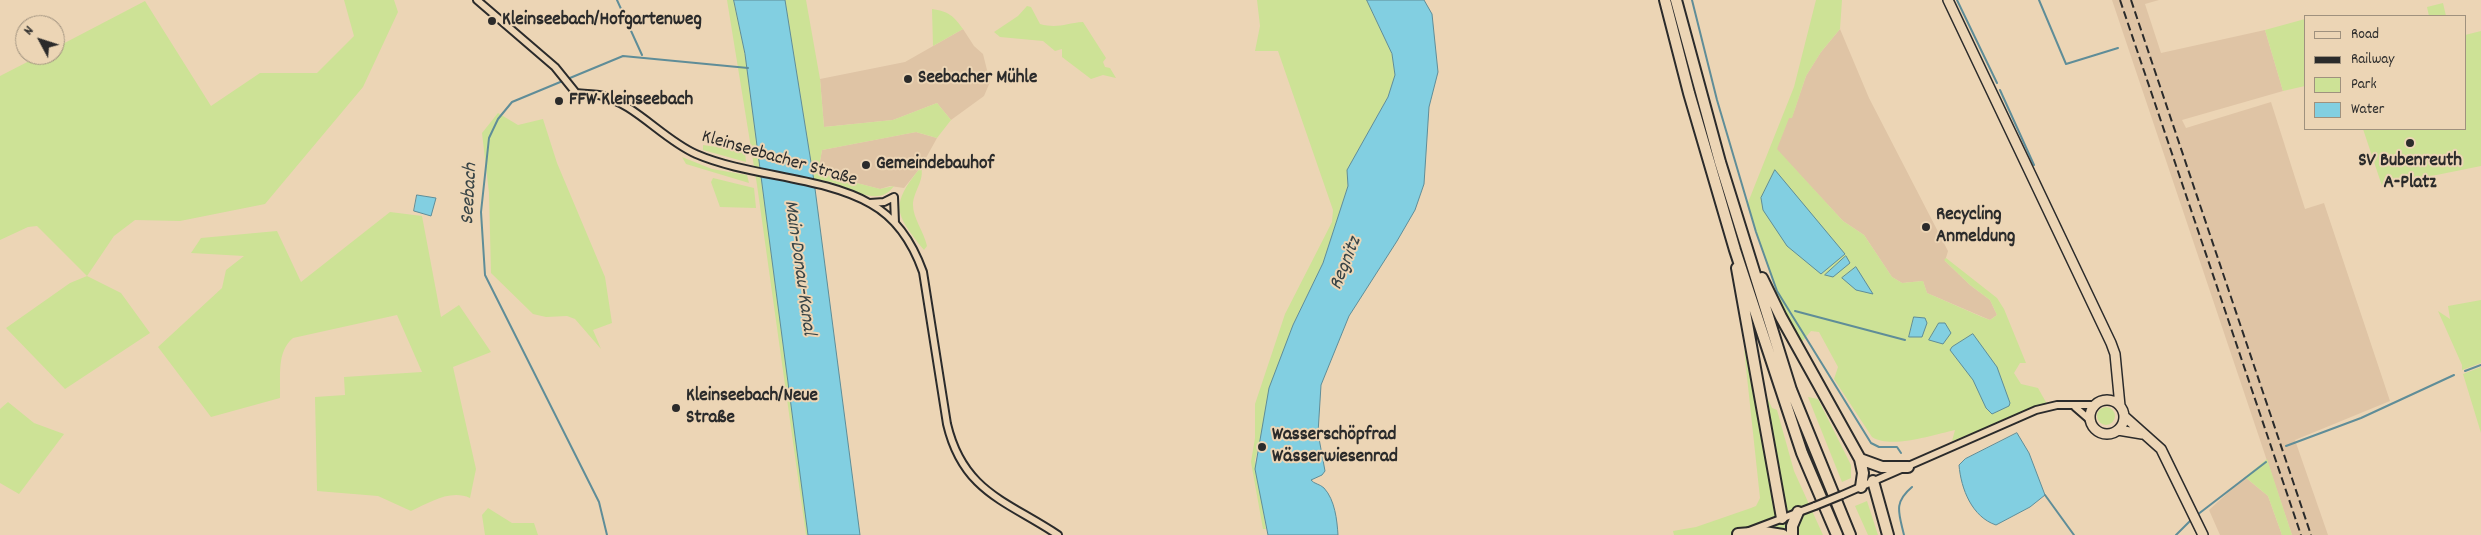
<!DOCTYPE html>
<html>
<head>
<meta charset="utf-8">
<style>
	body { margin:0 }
	#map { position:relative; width:2481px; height:535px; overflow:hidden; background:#ecd5b5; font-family:Dekko,sans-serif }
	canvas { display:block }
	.legend { position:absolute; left:2304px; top:15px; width:162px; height:115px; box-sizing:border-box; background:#ecd5b5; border:1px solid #9f917e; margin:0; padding:6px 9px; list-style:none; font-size:15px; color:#2b2b2b }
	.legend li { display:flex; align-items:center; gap:10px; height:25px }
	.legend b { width:25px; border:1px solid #9f917e }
	.north { position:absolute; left:15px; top:15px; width:50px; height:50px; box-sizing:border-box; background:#ecd5b5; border:1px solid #9f917e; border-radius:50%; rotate:310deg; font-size:14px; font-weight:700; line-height:20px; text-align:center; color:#2b2b2b }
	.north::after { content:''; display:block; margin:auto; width:18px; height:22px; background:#2b2b2b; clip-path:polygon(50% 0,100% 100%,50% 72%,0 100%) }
</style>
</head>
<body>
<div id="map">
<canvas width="2481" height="535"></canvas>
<ul class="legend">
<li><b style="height:6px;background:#ecd5b5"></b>Road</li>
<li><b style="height:6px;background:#2b2b2b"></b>Railway</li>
<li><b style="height:14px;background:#cde296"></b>Park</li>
<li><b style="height:14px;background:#82cfe1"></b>Water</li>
</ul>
<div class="north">N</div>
</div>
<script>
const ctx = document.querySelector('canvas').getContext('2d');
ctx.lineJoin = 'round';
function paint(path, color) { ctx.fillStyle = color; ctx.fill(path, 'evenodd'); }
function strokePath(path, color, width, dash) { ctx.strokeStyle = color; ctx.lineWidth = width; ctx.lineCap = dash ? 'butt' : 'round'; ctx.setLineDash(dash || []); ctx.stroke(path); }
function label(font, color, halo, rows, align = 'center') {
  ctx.font = font + ' Dekko,sans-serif'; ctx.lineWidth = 4; ctx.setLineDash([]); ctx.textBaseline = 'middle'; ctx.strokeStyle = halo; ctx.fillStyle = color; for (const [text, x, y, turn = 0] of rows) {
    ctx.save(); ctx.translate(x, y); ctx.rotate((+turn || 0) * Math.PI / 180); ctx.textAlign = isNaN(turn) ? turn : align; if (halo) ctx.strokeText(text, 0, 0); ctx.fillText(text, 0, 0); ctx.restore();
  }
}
paint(new Path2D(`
	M2112,0H2159L2145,4L2161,53L2265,30L2283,91L2182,120L2186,128L2271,102L2305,209L2324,203L2390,401L2295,440L2328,535H2292Z
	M963,29L974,46L983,54L990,82L984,96L951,120L937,103L893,120L824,127L820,79L905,62Z
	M1840,29L1869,98L1948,251L1945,261L1970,285L1990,300L1997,315L1990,320L1927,293L1923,281L1902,283L1892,277L1864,235L1843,221L1776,149L1789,117H1792L1806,76L1821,52Z
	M916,132L937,138L921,167L904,188L890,186L880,189L818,173L822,150Z
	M2245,477L2268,496L2282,535H2220L2209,510Z`), '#dfc4a5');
paint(new Path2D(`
	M344,0H394L398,12L363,87L265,204L180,221L135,220L114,236L87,276L121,293L150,333L65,389L6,328L70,283L87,276L37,226L28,227L0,240V76L41,55H55V48L145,1L211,106L260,73H317L354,36Z
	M727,0H734L745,54L808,535H806L757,185Z
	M785,0H806L820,79L824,127L893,120L937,103L951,120L937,138L916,132L822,150L818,173L880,189L894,186C874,214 839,175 814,181Z
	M1257,0H1367L1392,54L1395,75L1388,97L1347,170L1348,186L1323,263L1293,325L1255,460L1266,529H1263L1251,462L1255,438V404L1285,314L1332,222L1333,210L1278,51H1255L1260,26Z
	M1816,0H1842L1840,29L1821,52L1806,76L1792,118H1789L1777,149L1843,221L1864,235L1892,277L1902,283L1923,281L1927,293L1982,317L1990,320L1997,315L1990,300L1970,285L1944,260L1946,258L1997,298L2004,309L2026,363H2020L2014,373L2021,384L2038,388L2047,404L1952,441L1955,430C1933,435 1891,449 1872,437L1834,379L1838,367L1819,332L1811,331L1801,343L1783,313L1747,205L1794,87Z
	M2443,3L2446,16H2429L2427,7Z
	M1027,6L1031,7L1040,24C1058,29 1066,23 1083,22L1106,58L1103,62L1105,67L1110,68L1116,78L1103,75L1091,79L1062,57V49L1055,51L1043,41L1000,37L994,32L1018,16Z
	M932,9C948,11 954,16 963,29L933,46Z
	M2305,19V86L2283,91L2265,30Z
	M2481,31V166L2382,186L2363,129H2465V35Z
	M498,113L518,125L543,119L557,163L605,277L612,323L593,330L601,349L575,319L567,316L546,317L533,314L491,273L489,193L482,133Z
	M703,145L745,151L746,162L703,150Z
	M682,157L712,169L747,175L749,183L686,164Z
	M921,167C925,180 913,192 913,205C913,218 924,232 927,246L924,250C894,213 890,205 921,167Z
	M713,178L754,188L756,208L720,207L711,182Z
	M390,212L422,216L441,317L459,305L491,352L453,367L476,469L470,498C450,489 429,503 411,511L378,496L317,491L315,397L345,395L344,377L422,372L397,315L293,338C276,352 281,377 280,398L211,417L158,347L222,288L226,270L244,256L191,253L201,238L277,231L301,282Z
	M2481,300V363L2462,370V365L2438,311L2450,319L2448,306Z
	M1744,349L1772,408L1777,410L1794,471L1823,535H1674L1673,531L1696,527L1751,508L1756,506L1760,498Z
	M2481,367V433L2463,374Z
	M1808,397L1818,399L1851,465V478L1842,482Z
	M8,402L34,423L64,434L19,494L0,483V409Z
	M2097 416a9 9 0 1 1 18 0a9 9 0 1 1-18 0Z
	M2267,459L2292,535H2282L2268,496L2245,477Z
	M1867,501L1878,535H1868L1855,506Z
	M488,508L512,523H534L538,535H485L482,515Z`), '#cde296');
const water = new Path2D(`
	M734,0H785L814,181L860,535H808L745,54Z
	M1367,0H1424L1432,14L1438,72L1429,107L1424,184L1415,210L1397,241L1349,316L1321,385L1318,433L1325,471L1322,475L1311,480C1314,484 1320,484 1324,488C1335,500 1337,520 1338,535H1268L1255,469L1269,388L1293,325L1323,263L1348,186L1347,170L1388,97L1395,75L1392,54Z
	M1775,170L1845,254L1821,274L1787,246L1763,210L1761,198Z
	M417,195L436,198L431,216L414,211Z
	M1846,256L1850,263L1833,277L1825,275Z
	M1856,267L1873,294L1856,290L1842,278Z
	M1914,317L1925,318L1927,323L1922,337H1909Z
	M1939,323H1945L1951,333L1943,344L1929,340Z
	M1973,334L1997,367L2010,403L2009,406L1992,414L1986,408L1973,380L1950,350L1952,347Z
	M2017,433L2029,453L2045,495L2030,507L1996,525C1972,517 1961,489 1959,465L1965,459Z`);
paint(water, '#82cfe1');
strokePath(water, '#5f8d98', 1);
strokePath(new Path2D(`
	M617,0L642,55
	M1692,0L1717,100L1756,232L1777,291L1871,443L1879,447H1897L1901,453
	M1957,0L1997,83
	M2039,0L2066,64L2118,48
	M2000,90L2034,165
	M1795,311L1905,340
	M2465,371L2481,365
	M2286,446L2361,418L2454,375
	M2045,495L2074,535
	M2197,515L2266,462
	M607,535L599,502L485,275L481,212L489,138L498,119L512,102L623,56L748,68
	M1904,535C1899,513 1893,503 1912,487
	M2176,535L2193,518`), '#5f8d98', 2);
const minor = new Path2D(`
	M477,0L555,67L576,93C583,94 591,94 599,95C635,103 662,139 696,154C749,177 823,176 871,204C898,219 913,244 923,272L947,424C963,492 1007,501 1058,535
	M870,203L884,202L894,197L895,223
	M2075,407L2090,420
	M1842,495L2036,410L2057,405H2094
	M1749,531L1815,506`);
const major = new Path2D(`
	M1948,0L2111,343L2115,354L2120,406
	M2090 417a17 17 0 1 1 34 0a17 17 0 1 1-34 0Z
	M2124,416L2161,449L2203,535
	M2118,430L2142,434`);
const highway = new Path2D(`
	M1665,0L1689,93L1735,250L1802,453L1837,535
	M1676,0L1720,162L1791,390L1850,535
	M1737,268L1782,518
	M1762,278L1781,317L1860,459L1863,473L1861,487
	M1860,459L1882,467H1908
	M1873,481L1888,535
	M1738,534L1764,532L1783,535
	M1792,535V526L1798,512`);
strokePath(minor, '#2b2b2b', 10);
strokePath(major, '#2b2b2b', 12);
strokePath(highway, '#2b2b2b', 14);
strokePath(minor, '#ecd5b5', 6);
strokePath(major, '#ecd5b5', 9);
strokePath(highway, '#ecd5b5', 10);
strokePath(new Path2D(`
	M2120,0L2301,535
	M2131,0L2311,535`), '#2b2b2b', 2, [8, 4]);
const minorBridge = new Path2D(`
	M1815,506L1842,495`);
strokePath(minorBridge, '#2b2b2b', 10, []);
strokePath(minorBridge, '#ecd5b5', 6);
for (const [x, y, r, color] of [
	[492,21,5,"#2b2b2b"],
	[908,79,5,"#2b2b2b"],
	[559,101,5,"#2b2b2b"],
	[2410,143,5,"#2b2b2b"],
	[866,165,5,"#2b2b2b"],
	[1926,227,5,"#2b2b2b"],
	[676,408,5,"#2b2b2b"],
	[1262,447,5,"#2b2b2b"]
]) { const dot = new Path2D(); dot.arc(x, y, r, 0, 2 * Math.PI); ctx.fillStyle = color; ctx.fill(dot); strokePath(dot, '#ecd5b5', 2); }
label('bold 19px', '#2b2b2b', '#ecd5b5', [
	["Kleinseebach/Hofgartenweg",502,21],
	["Seebacher Mühle",918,79],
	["FFW Kleinseebach",569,101],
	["SV Bubenreuth",2410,162,"center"],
	["A-Platz",2410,184,"center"],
	["Gemeindebauhof",876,165],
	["Recycling",1936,216],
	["Anmeldung",1936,238],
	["Kleinseebach/Neue",686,397],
	["Straße",686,419],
	["Wasserschöpfrad",1272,436],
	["Wässerwiesenrad",1272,458]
], 'left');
label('19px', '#2b2b2b', '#ecd5b5', [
	["Kleinseebacher Straße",779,160,16]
]);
label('italic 20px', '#384446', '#ecd5b5', [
	["Seebach",471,194,-87],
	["Regnitz",1347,264,-68],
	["Main-Donau-Kanal",798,268,82]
]);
</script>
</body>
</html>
